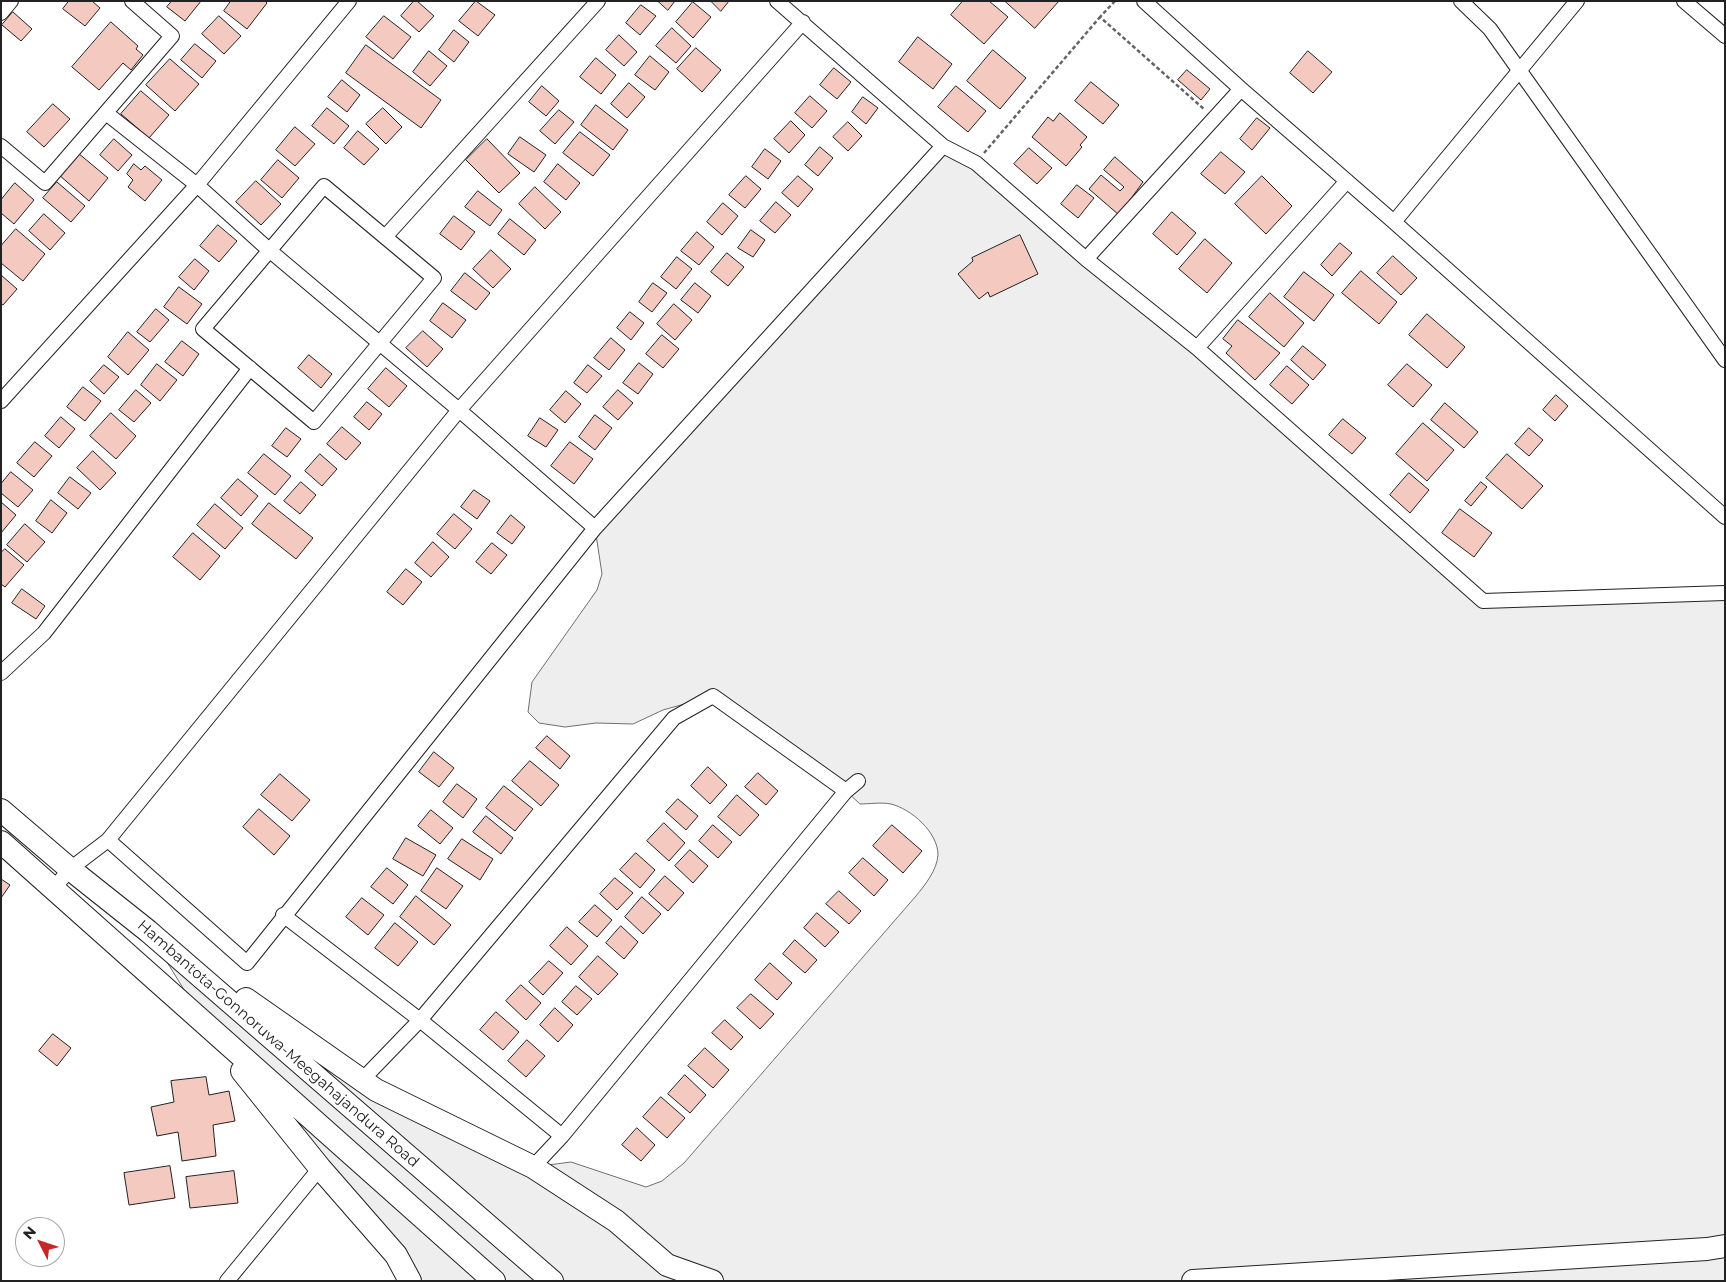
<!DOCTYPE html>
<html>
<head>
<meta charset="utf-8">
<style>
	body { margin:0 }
	#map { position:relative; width:1726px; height:1282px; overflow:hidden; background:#fff; font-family:Montserrat,sans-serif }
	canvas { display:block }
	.frame { position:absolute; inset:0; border:2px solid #222; pointer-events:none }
	.north { position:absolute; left:15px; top:1217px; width:50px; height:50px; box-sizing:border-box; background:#fff; border:1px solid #a7a7a7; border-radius:50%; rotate:311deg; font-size:14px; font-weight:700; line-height:20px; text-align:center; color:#222 }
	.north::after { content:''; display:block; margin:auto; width:18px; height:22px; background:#c62828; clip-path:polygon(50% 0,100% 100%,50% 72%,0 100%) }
</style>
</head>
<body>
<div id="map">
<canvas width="1726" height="1282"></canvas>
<div class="frame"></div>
<div class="north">N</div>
</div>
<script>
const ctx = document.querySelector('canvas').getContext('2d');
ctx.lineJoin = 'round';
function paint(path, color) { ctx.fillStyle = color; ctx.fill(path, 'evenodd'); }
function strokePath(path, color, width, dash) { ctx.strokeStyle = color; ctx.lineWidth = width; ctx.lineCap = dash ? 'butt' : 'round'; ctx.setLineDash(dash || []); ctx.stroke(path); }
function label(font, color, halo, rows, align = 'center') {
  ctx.font = font + ' Montserrat,sans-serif'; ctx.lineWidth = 4; ctx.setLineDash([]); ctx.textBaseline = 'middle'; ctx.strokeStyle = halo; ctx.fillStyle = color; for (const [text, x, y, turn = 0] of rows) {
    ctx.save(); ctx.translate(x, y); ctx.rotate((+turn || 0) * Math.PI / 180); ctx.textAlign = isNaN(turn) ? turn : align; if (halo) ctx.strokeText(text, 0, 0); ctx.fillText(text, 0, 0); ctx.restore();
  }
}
const green = new Path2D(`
	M943,146L976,163L1483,601L1725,593V1281H410L205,1024L148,931L376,1090L533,1167L571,1162L646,1187L662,1181L684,1163L916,896C925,885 937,870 938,855C938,832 911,809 891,804C881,802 869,804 860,804L846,791L713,696L663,710L633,724L596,723L565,727L539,723L528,712L532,682L597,590L602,574L595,528Z`);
paint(green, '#eee');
strokePath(green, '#6f6f6f', 1);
const building = new Path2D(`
	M69,1H92L100,8L85,26L63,9Z
	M172,1H201L185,21L167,7Z
	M231,1H265L267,3L247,29L224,11Z
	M414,1H417L434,16L419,32L401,16Z
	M476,1L495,15L478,36L459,21Z
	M658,1H675L668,10Z
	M711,1H729L721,11Z
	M963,1H989L1008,17L984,44L951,15Z
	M1005,1H1059L1035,28Z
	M693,2L711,17L693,38L676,22Z
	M641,5L656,16L640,35L626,23Z
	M13,12L32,29L21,41L2,25Z
	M219,16L241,36L224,54L202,34Z
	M384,16L411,37L393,59L366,37Z
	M111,22L138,46L136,49L143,55L131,70L123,63L99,90L72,67Z
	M672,28L691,46L676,63L656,46Z
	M454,30L469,42L454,62L439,50Z
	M619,35L637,52L624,66L606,50Z
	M918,37L952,64L933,89L899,62Z
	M195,44L216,61L202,78L181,60Z
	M366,45L441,100L421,128L346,73Z
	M696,48L721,70L702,92L677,69Z
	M993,50L1026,78L1000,109L967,81Z
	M429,51L447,66L430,86L413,72Z
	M1308,51L1332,72L1313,93L1290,73Z
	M650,56L669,72L655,90L635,75Z
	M596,58L616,75L601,94L580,77Z
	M170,59L199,84L175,111L146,85Z
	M834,68L851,82L837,99L820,85Z
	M1187,70L1210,89L1201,100L1178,80Z
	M342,80L360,95L347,112L328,97Z
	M1091,82L1119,105L1103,124L1075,101Z
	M629,83L645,97L627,118L611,104Z
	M542,86L559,101L546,116L529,102Z
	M956,86L986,111L968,132L938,107Z
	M141,91L169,115L149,138L121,114Z
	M810,96L827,111L812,128L795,113Z
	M863,97L878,108L866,124L852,112Z
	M53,104L70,119L44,147L27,132Z
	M596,105L628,130L613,150L581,125Z
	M327,108L349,126L334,144L312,126Z
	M383,108L402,127L386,144L366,124Z
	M559,110L574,122L555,144L540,131Z
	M1060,113L1087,137L1080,145L1082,147L1066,166L1032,137L1048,117L1053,121Z
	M1257,118L1270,128L1252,150L1240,139Z
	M791,121L805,135L789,153L774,139Z
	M848,122L862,136L848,151L833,137Z
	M295,127L315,144L295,166L276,150Z
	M358,131L379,149L364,165L344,148Z
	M580,132L610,155L593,176L563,153Z
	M520,137L546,155L534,172L508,154Z
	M114,139L132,155L118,171L100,155Z
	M487,139L520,173L499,193L466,160Z
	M820,147L833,158L818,176L805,165Z
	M1029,148L1052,168L1037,184L1014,164Z
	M765,149L781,161L768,179L752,167Z
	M1221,152L1245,172L1225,194L1201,174Z
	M78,153L108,178L89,201L59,175Z
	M1115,157L1143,182L1119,215L1089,189L1101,175L1120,191L1124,187L1104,170Z
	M278,160L299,178L282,198L261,180Z
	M134,164L141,170L145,166L162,180L145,201L128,187L133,180L127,174Z
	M558,164L580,183L566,200L544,182Z
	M746,176L761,189L745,208L729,195Z
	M798,176L813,189L798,207L782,193Z
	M1262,176L1292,206L1266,234L1235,204Z
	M256,181L281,204L261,225L236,202Z
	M57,182L85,206L71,222L43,198Z
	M15,183L34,200L14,224L1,213V200Z
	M1077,185L1094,198L1078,218L1061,204Z
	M535,187L561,212L545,229L519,204Z
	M478,191L502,210L490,226L465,207Z
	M776,202L791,215L775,233L760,221Z
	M723,203L738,216L722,235L707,222Z
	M1172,212L1196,233L1177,255L1153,234Z
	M44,214L65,233L50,250L29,231Z
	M454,216L475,232L461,250L440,234Z
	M510,219L536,240L524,255L498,234Z
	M218,225L237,241L219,262L200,246Z
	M16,229L45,254L23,281L1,263V246Z
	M751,230L765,240L753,257L738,248Z
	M697,232L714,247L699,265L681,251Z
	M1020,235L1038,274L990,297L988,292L979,299L958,274L973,261L972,258Z
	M1205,239L1232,263L1207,293L1179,269Z
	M1340,243L1352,253L1332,276L1321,265Z
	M491,250L511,269L493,288L473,269Z
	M727,253L744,267L728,286L711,272Z
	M1393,256L1417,278L1401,295L1377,273Z
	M677,257L692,269L676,289L661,277Z
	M195,259L209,271L194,290L179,277Z
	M1361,271L1397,302L1379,324L1342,293Z
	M1304,272L1334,295L1314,321L1284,297Z
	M465,273L490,293L476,310L451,291Z
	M1,275L17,289L3,305L1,304Z
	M653,283L667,293L652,312L639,302Z
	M695,283L711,296L698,313L681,300Z
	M179,287L202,304L187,324L164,307Z
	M1270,293L1304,323L1284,347L1249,317Z
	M443,303L466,320L452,338L430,321Z
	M674,304L692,320L675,340L657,324Z
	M156,309L169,320L150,342L137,332Z
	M630,312L644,323L631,340L617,328Z
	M1427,314L1465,347L1447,368L1409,335Z
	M1238,320L1280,353L1255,380L1226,353L1232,346L1223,339Z
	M423,331L443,349L427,367L406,348Z
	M128,332L149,350L128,375L108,357Z
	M662,335L679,349L663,368L646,354Z
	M611,338L625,350L609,370L594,358Z
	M182,341L199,354L183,376L165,362Z
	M1303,346L1326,365L1313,380L1291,360Z
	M309,355L332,374L321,388L298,368Z
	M639,363L653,374L638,394L623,383Z
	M157,364L177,380L160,401L141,385Z
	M1407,364L1432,385L1413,407L1388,385Z
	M104,365L119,377L104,394L90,381Z
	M588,365L602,376L587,393L574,383Z
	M1287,366L1309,385L1292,404L1270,385Z
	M386,368L407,386L389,407L368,389Z
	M83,387L101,401L85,421L67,407Z
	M136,390L151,403L134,422L119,410Z
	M618,390L633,403L618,420L603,407Z
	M566,391L581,404L565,423L550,410Z
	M1556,395L1568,406L1555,421L1543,410Z
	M367,402L382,414L369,430L354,417Z
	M1445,403L1478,432L1464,448L1431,420Z
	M111,413L136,436L116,459L90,436Z
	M595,415L612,428L595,450L579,437Z
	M61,417L75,429L59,448L45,436Z
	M540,418L558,430L546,447L528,436Z
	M1343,419L1366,438L1352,454L1329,435Z
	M1423,423L1454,450L1427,481L1396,454Z
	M342,427L361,443L346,460L327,444Z
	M286,428L301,439L287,457L272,446Z
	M1529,428L1543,440L1529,456L1515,444Z
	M35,442L52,456L34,477L17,463Z
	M570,442L593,459L574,484L551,466Z
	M93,451L116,473L100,490L77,468Z
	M264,454L291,476L275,495L248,473Z
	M320,454L337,469L322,486L305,471Z
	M1507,454L1543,486L1522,509L1486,478Z
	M11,472L33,490L18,507L1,493V484Z
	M1409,473L1429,490L1410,513L1390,495Z
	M70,477L91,493L78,509L58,493Z
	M238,479L258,496L241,516L221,498Z
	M301,482L316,495L300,514L284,501Z
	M1481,482L1487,487L1471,506L1465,501Z
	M474,490L490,501L477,519L461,507Z
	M51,500L67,513L52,533L36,521Z
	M1,502L16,515L1,533Z
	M269,503L313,538L296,559L252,524Z
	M215,504L243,528L225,549L197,525Z
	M1460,509L1492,533L1474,557L1442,533Z
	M454,514L472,529L455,549L437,534Z
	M511,515L525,527L512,544L497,533Z
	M25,524L45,542L27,562L7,545Z
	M193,533L220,556L200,580L173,557Z
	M433,542L449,557L431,577L415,563Z
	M492,543L507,555L491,574L476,562Z
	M5,549L24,565L5,587L1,584V553Z
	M406,569L422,582L403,605L387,592Z
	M22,589L45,606L36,619L12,603Z
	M547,736L570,756L560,769L536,748Z
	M434,752L454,768L439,787L419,772Z
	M530,761L559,785L541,806L512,781Z
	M708,767L727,785L710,804L691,786Z
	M758,773L778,791L766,805L745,787Z
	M280,774L310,800L292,821L261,795Z
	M457,784L477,799L463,818L443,802Z
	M504,786L533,809L515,831L486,808Z
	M737,795L759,815L740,836L718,817Z
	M678,799L698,816L686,830L666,812Z
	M259,809L290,836L274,855L243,827Z
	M431,810L453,828L440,844L418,826Z
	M486,816L513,838L501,854L473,832Z
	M664,823L685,843L669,861L647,841Z
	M713,825L732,842L718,858L699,841Z
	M892,825L922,851L903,873L873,846Z
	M406,838L436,855L423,876L393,859Z
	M462,839L493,859L480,880L448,859Z
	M690,850L708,866L693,883L675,866Z
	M636,853L655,870L640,888L620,870Z
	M863,858L888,880L874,896L849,873Z
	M387,868L408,885L393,904L371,887Z
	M437,868L463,886L446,909L421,891Z
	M665,876L684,893L668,911L649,894Z
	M615,878L633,893L617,910L600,894Z
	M1,879L10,885L1,898Z
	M839,891L861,911L849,924L826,904Z
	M416,896L451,925L434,945L400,917Z
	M642,897L661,914L643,934L625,917Z
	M362,898L384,915L368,935L346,917Z
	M595,905L612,920L597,937L579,922Z
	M817,913L839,932L825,947L804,928Z
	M395,923L418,942L398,966L375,948Z
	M621,926L638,942L624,959L606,943Z
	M567,927L588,946L571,965L550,946Z
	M795,940L817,960L805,973L783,954Z
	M598,956L618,974L598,995L579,977Z
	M549,961L563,973L543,995L529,982Z
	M770,963L792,983L777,1000L755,980Z
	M521,985L541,1003L526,1020L506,1001Z
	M576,986L592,999L577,1015L562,1002Z
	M751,994L774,1014L760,1029L737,1008Z
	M555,1008L573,1025L558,1042L540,1025Z
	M496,1012L519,1032L503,1050L480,1030Z
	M725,1020L743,1037L731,1050L712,1033Z
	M53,1034L71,1048L57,1066L39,1051Z
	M527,1040L545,1056L526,1077L508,1061Z
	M705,1048L729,1070L713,1088L688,1066Z
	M685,1075L706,1095L690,1113L668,1094Z
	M206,1077L209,1095L229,1091L235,1121L213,1125L216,1156L182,1161L178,1132L157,1136L151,1107L174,1102L171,1081Z
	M661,1097L685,1118L667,1138L643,1117Z
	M637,1128L655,1145L641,1161L622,1145Z
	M170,1166L175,1198L129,1205L124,1173Z
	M234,1171L238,1203L190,1208L186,1177Z`);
paint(building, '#f3c9c0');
strokePath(building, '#222', 1);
const minor = new Path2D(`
	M777,1L943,146L976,163L1086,259L1197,348L1483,601L1725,593
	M1144,1L1241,89L1394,222L1725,517
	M1461,1L1490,29L1725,360
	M1684,1L1725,36
	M1,13L11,1
	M106,113L197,185L269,250L459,410L595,528
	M1,146L45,183L172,36L132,1
	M324,186L434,278L314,422L203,329Z
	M1394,222L1577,1
	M385,237L598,1
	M1086,259L1241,89
	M1197,348L1347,181
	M1,401L197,185L349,1
	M1,673L44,633L250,368
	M108,840L247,963L595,528L943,146
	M55,887L70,869L108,840L459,410L803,22
	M283,915L420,1020L562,1136
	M362,1080L420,1020L674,718L713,696L846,791
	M533,1167L562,1136L846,791L858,781
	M227,1281L320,1168`);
const primary = new Path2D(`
	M1,810L70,869L148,931L552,1281
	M1,842L494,1281
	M246,999L376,1090L533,1167L616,1221L667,1265L712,1281
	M242,1071L320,1168L396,1255L410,1281
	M1193,1281L1707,1249L1725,1246`);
strokePath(minor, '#222', 16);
strokePath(primary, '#222', 24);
strokePath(new Path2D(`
	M1115,1L1100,17L1205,110
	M984,153L1100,17`), '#646464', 2.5, [4, 2.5]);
strokePath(minor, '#fff', 14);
strokePath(primary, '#fff', 22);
label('15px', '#222', '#fff', [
	["Hambantota-Gonnoruwa-Meegahajandura Road",278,1044,41]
]);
</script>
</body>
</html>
